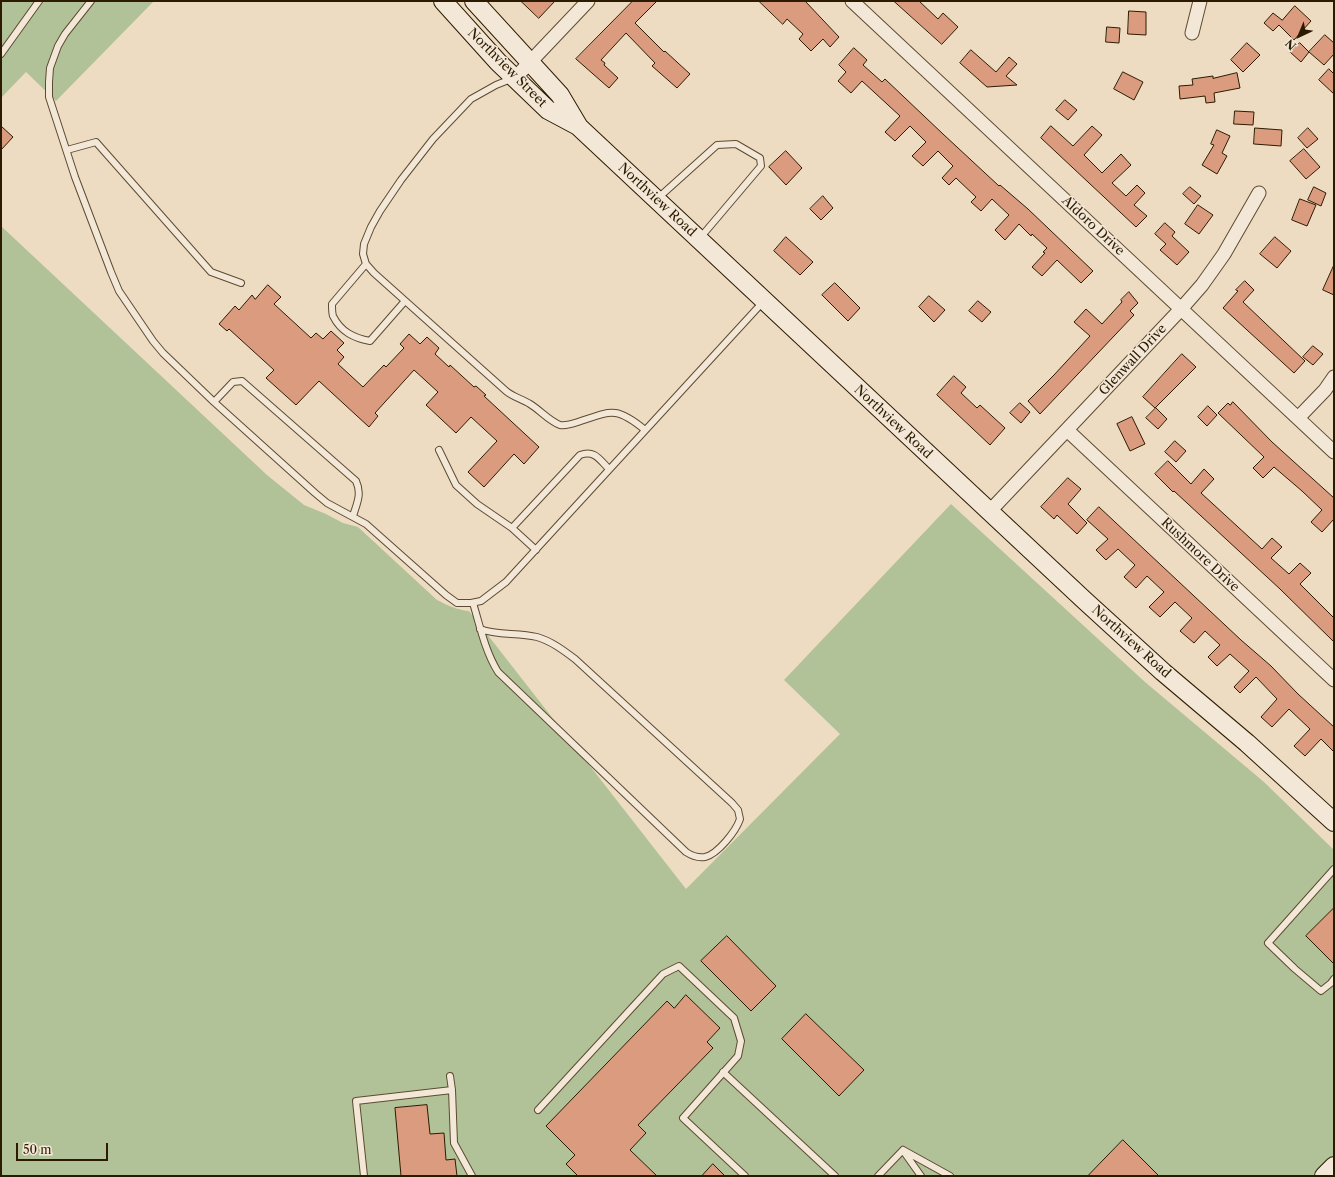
<!DOCTYPE html>
<html>
<head>
<meta charset="utf-8">
<style>
	body { margin:0 }
	#map { position:relative; width:1335px; height:1177px; overflow:hidden; background:#eddcc1; font-family:"Libre Caslon Text",serif }
	canvas { display:block }
	.frame { position:absolute; inset:0; border:2px solid #2d1b01; pointer-events:none }
	.north { position:absolute; left:1279px; top:16px; width:40px; height:40px; -webkit-text-stroke:3px #f3e8d7; paint-order:stroke; rotate:224deg; font-size:11px; font-weight:700; line-height:16px; text-align:center; color:#2d1b01 }
	.north::after { content:''; display:block; margin:auto; width:14px; height:18px; background:#2d1b01; clip-path:polygon(50% 0,100% 100%,50% 72%,0 100%) }
	.scale { position:absolute; left:16px; top:1143px; width:92px; height:18px; box-sizing:border-box; border:2px solid #2d1b01; border-top:0; padding-left:5px; font-size:12px; line-height:14px; white-space:nowrap; color:#2d1b01; -webkit-text-stroke:3px #f3e8d7; paint-order:stroke }
</style>
</head>
<body>
<div id="map">
<canvas width="1335" height="1177"></canvas>
<div class="frame"></div>
<div class="north">N</div>
<div class="scale">50 m</div>
</div>
<script>
const ctx = document.querySelector('canvas').getContext('2d');
ctx.lineJoin = 'round';
function paint(path, color) { ctx.fillStyle = color; ctx.fill(path, 'evenodd'); }
function strokePath(path, color, width, dash) { ctx.strokeStyle = color; ctx.lineWidth = width; ctx.lineCap = dash ? 'butt' : 'round'; ctx.setLineDash(dash || []); ctx.stroke(path); }
function label(font, color, halo, rows, align = 'center') {
  ctx.font = font + ' "Libre Caslon Text",serif'; ctx.lineWidth = 3; ctx.setLineDash([]); ctx.textBaseline = 'middle'; ctx.strokeStyle = halo; ctx.fillStyle = color; for (const [text, x, y, turn = 0] of rows) {
    ctx.save(); ctx.translate(x, y); ctx.rotate((+turn || 0) * Math.PI / 180); ctx.textAlign = isNaN(turn) ? turn : align; if (halo) ctx.strokeText(text, 0, 0); ctx.fillText(text, 0, 0); ctx.restore();
  }
}
paint(new Path2D(`
	M1,1H154L56,101L26,72L1,98Z
	M1,226L267,475L304,505L326,514L343,523L358,527L437,600C447,605 457,610 469,611L686,889L840,734L784,680L951,504L1145,682L1264,782L1334,850V1157L1314,1176H1Z`), '#b2c298');
const building = new Path2D(`
	M521,1H555L539,18Z
	M633,1H657L635,23L664,52L665,51L690,74L677,88L652,66L655,63L626,33L601,60L605,63L604,65L618,78L609,88L576,59Z
	M759,1H805L839,37L830,47L823,39L811,51L799,39L803,34L787,19L783,24Z
	M894,1H919L938,19L943,13L958,27L942,44Z
	M1295,6L1311,21L1294,40L1279,25L1273,31L1264,23L1273,13L1282,20Z
	M1129,11L1146,12V35L1128,34Z
	M1107,27L1120,28L1119,43L1106,42Z
	M1325,35L1334,43V54L1324,65L1309,52Z
	M1247,43L1260,55L1243,72L1231,60Z
	M1300,43L1309,52L1301,62L1290,52Z
	M854,48L867,60L863,65L882,82L885,79L943,134L999,186L1000,185L1028,209L1093,271L1081,283L1057,260L1042,276L1032,267L1045,253L1043,252L1047,248L1032,234L1031,236L1019,224L1005,240L995,230L1009,215L992,199L981,211L971,202L976,197L956,178L949,185L942,178L953,166L938,151L923,166L912,156L926,142L910,126L895,141L885,132L900,116L862,81L851,93L838,81L846,72L839,65Z
	M971,50L996,72L1009,57L1017,64L1006,76L1017,85L987,87L960,63Z
	M1329,69L1334,74V94L1319,80Z
	M1123,72L1143,82L1134,100L1114,89Z
	M1237,73L1240,88L1214,93L1215,102L1206,103L1205,96L1180,99L1179,86L1193,85L1192,79L1213,76V78Z
	M1065,100L1077,110L1068,120L1056,110Z
	M1235,111L1254,112L1253,125L1234,124Z
	M1,126L13,137L1,150Z
	M1051,126L1073,146L1092,126L1102,135L1084,155L1102,173L1121,154L1131,165L1112,183L1126,196L1137,185L1145,193L1134,205L1147,216L1136,227L1041,138Z
	M1255,128L1282,130L1281,146L1254,144Z
	M1308,128L1318,139L1307,148L1298,138Z
	M1217,130L1230,136L1222,153L1227,156L1217,174L1202,165L1214,145L1211,144Z
	M1304,149L1320,167L1306,179L1290,161Z
	M786,151L802,168L786,185L769,167Z
	M1190,187L1201,196L1194,204L1183,194Z
	M1314,187L1326,193L1321,206L1308,200Z
	M823,196L833,208L821,220L810,209Z
	M1300,199L1316,205L1307,226L1292,220Z
	M1198,205L1213,215L1199,234L1185,224Z
	M1165,223L1175,232L1172,236L1189,252L1177,265L1160,250L1166,244L1155,234Z
	M786,237L813,262L800,275L774,251Z
	M1275,237L1291,251L1277,268L1260,254Z
	M1334,265V295L1323,290Z
	M1245,281L1254,290L1243,302L1305,361L1294,373L1223,308L1238,291L1236,290Z
	M835,283L860,308L848,321L822,295Z
	M268,285L281,297L274,304L311,338L316,333L323,339L331,331L344,343L337,350L344,357L338,364L363,387L384,365L386,367L404,348L400,344L409,334L420,344L427,337L439,348L435,354L449,367L450,365L474,387L476,386L486,395L484,396L539,447L524,464L514,454L484,487L468,472L497,441L471,417L456,433L426,405L438,392L414,370L375,413L378,416L369,427L319,381L296,405L266,378L274,370L229,329L227,331L219,324L235,306L239,310L252,295L255,299Z
	M1129,292L1138,303L1130,311L1134,315L1040,414L1028,401L1054,375L1090,336L1074,322L1086,309L1102,324L1122,302L1121,300Z
	M929,296L945,310L934,322L919,307Z
	M978,301L991,312L982,322L969,311Z
	M1313,346L1323,354L1313,365L1303,357Z
	M1182,354L1196,367L1155,408L1143,397Z
	M954,376L966,387L961,393L977,408L980,405L1005,428L990,445L937,395Z
	M1233,402L1272,442L1334,498V519L1322,532L1311,522L1322,510L1302,491L1274,467L1263,478L1253,468L1264,457L1218,413L1228,403L1230,405Z
	M1020,403L1030,412L1021,423L1010,413Z
	M1208,406L1217,415L1207,426L1198,417Z
	M1156,408L1167,419L1158,429L1146,418Z
	M1132,417L1145,444L1130,451L1117,424Z
	M1175,441L1186,451L1176,462L1165,452Z
	M1168,461L1191,484L1204,469L1214,479L1201,493L1262,549L1272,538L1282,547L1271,558L1289,574L1300,563L1311,573L1300,584L1334,618V642L1280,589L1174,491L1173,492L1155,474Z
	M1068,478L1081,489L1068,504L1087,523L1077,534L1057,515L1054,519L1041,507Z
	M1099,507L1241,640L1271,666L1298,694L1334,727V752L1321,739L1305,756L1294,746L1310,729L1289,709L1272,727L1261,717L1277,699L1256,677L1240,693L1234,687L1249,671L1230,654L1217,666L1208,657L1220,645L1205,631L1194,643L1180,631L1192,618L1175,602L1160,617L1149,607L1164,592L1147,576L1136,588L1124,577L1135,565L1118,549L1106,560L1096,550L1108,539L1087,520Z
	M1334,908V964L1306,936Z
	M727,936L776,986L751,1011L701,961Z
	M686,995L720,1028L707,1042L713,1048L638,1125L646,1133L630,1150L657,1176H578L566,1164L575,1155L546,1126L667,1001L674,1008Z
	M806,1014L864,1070L839,1096L782,1039Z
	M427,1105L430,1134L444,1133L446,1160L455,1159L457,1176H401L395,1108Z
	M1123,1140L1159,1176H1088Z
	M713,1164L725,1176H702Z`);
paint(building, '#da9b7e');
strokePath(building, '#2d1b01', 1);
const lane = new Path2D(`
	M91,1L65,34L58,46L50,68L49,82V97L75,177L111,272L119,291L153,341L163,353L214,402L315,493L327,503L366,524L446,595L457,603H471L481,601L506,582L763,302
	M1,54L39,1
	M511,79L496,85L471,99L433,139L401,180L380,211L371,227L364,244L363,254L366,264L374,273L506,391C513,397 522,399 530,404C540,410 549,421 560,425C566,426 572,424 578,422C611,411 616,406 645,430
	M67,150L96,142L211,272L241,283
	M657,199L717,145L736,144L760,158L761,166L700,238
	M366,264L332,304C332,307 332,313 333,316C341,332 354,338 370,341L405,301
	M214,402L233,382L242,381L356,481C362,494 357,503 353,516
	M439,450L456,485L477,504L512,528L536,550
	M512,528L580,455C595,450 599,459 609,469
	M473,603C480,626 485,651 498,672L686,852C692,856 698,858 705,857C718,854 736,831 740,819L738,810L732,803L575,659C563,650 551,641 537,637C518,632 498,636 480,629
	M1334,869L1268,943L1295,969L1321,991L1331,983L1334,979
	M723,1072L835,1176
	M450,1076L452,1090L454,1143L472,1176
	M538,1110L663,974L679,966L734,1018L741,1041L738,1056L683,1118L745,1176
	M903,1150L950,1176
	M904,1152L921,1176
	M364,1176L356,1101L452,1090
	M878,1176L903,1150`);
const street = new Path2D(`
	M852,1L1334,452
	M1192,33L1200,1
	M515,78L588,1
	M1298,418L1325,390L1334,377
	M1067,430L1334,680
	M989,512L1181,309L1202,285L1224,254L1259,193`);
const secondary = new Path2D(`
	M443,1L498,62L548,110L578,126
	M474,1L560,95L579,127L1083,599L1163,672L1247,743L1334,822
	M1324,1176L1334,1166`);
strokePath(lane, '#5d4b31', 8);
strokePath(street, '#5d4b31', 15);
strokePath(secondary, '#2d1b01', 20);
strokePath(lane, '#f3e8d7', 6);
strokePath(street, '#f3e8d7', 13);
strokePath(secondary, '#f3e8d7', 18);
label('13px', '#2d1b01', '#f3e8d7', [
	["Northview Street",507,68,45],
	["Northview Road",657,200,43],
	["Aldoro Drive",1093,226,43],
	["Glenwall Drive",1133,360,-47],
	["Northview Road",893,422,43],
	["Rushmore Drive",1200,555,43],
	["Northview Road",1131,642,42]
]);
</script>
</body>
</html>
